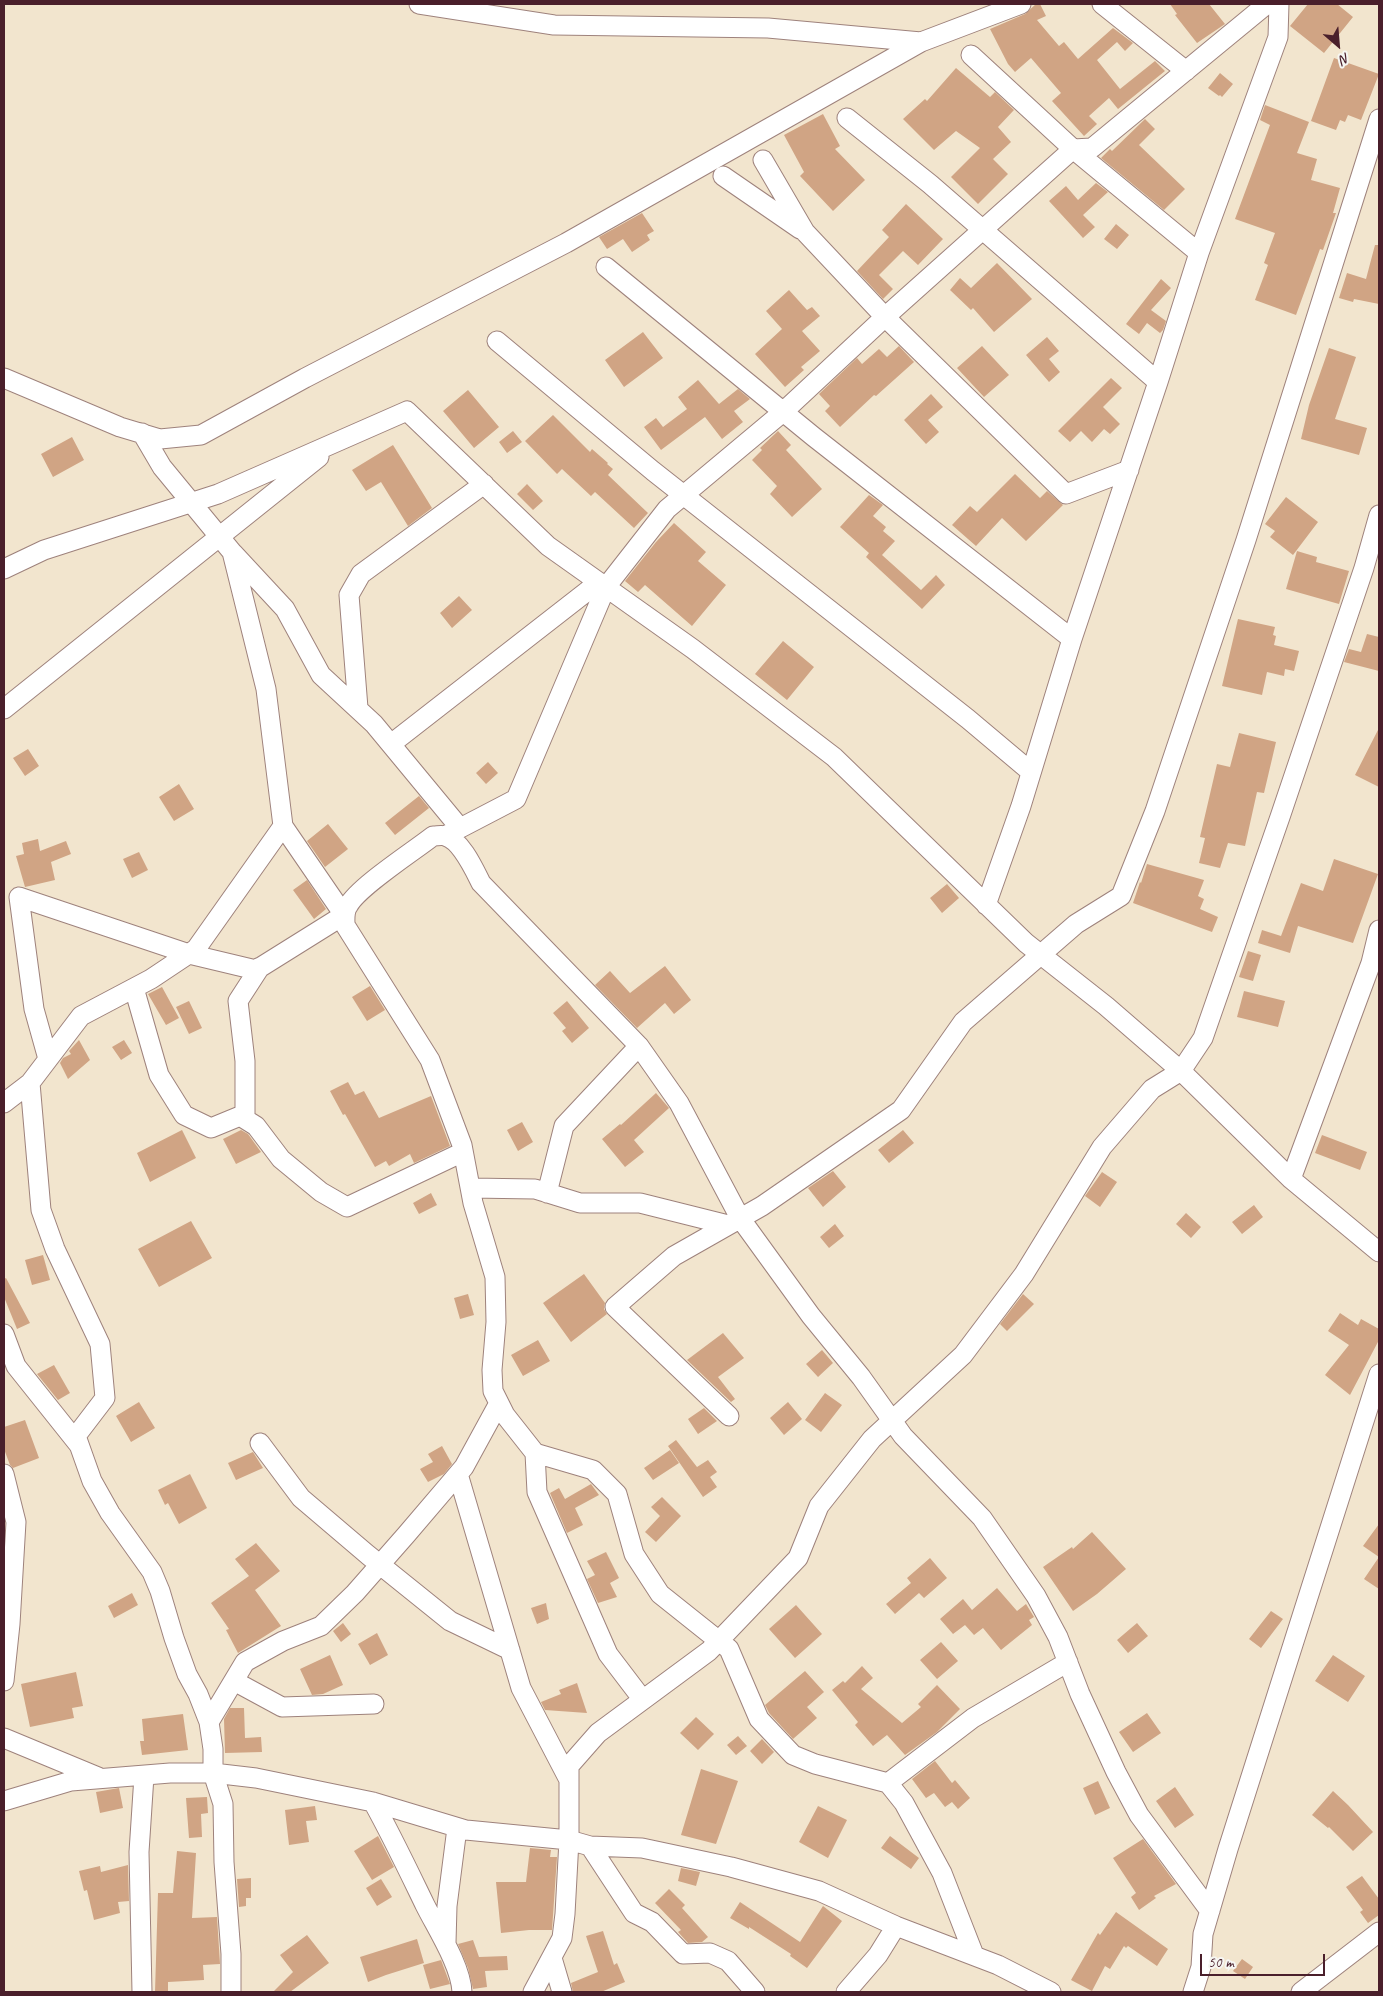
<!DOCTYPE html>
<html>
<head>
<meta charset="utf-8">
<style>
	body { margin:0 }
	#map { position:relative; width:1383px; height:1996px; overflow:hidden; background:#f2e5ce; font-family:Caveat,sans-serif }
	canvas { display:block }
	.frame { position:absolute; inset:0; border:5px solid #4a1f2b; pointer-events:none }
	.north { position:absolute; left:1313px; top:20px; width:50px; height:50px; -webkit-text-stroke:4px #f6f6f2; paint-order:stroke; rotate:153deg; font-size:14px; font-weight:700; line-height:20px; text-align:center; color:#4a1f2b }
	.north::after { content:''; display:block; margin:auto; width:18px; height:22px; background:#4a1f2b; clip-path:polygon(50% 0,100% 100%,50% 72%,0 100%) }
	.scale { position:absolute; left:1200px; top:1954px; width:125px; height:22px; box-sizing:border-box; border:2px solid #4a1f2b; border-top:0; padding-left:6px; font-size:15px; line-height:18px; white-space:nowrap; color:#4a1f2b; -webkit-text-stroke:4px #f6f6f2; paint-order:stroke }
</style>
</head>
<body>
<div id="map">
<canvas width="1383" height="1996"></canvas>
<div class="frame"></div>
<div class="north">N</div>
<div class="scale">50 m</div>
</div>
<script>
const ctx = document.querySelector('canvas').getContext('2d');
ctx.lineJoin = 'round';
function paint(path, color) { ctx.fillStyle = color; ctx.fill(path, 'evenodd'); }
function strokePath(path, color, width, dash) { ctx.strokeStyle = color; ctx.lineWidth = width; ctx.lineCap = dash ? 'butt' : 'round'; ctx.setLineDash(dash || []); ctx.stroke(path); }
paint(new Path2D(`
	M1036,4H1040L1046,16L1037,20L1059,46L1064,42L1078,59L1113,28L1133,43L1125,51L1117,42L1097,60L1120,89L1155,61L1165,71L1118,109L1109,98L1089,116L1097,124L1084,136L1052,101L1061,93L1031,58L1015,72L1008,64L990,29L1025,14Z
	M1170,4H1209L1225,24L1197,43L1175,15L1177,14Z
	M1308,4H1337L1353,17L1324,53L1290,26Z
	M1334,58L1379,74L1361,120L1348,115L1345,122L1340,120L1336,130L1311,121Z
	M956,68L990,97L995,92L1014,110L998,127L1011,142L993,159L1008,174L978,204L951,177L980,148L956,131L934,150L903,119L925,99L927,101Z
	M1220,73L1233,84L1222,97L1220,95L1219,96L1208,88Z
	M1265,105L1309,122L1297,153L1317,159L1311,180L1340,188L1333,213H1336L1323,250L1320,249L1296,315L1255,300L1268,265L1264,263L1275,233L1235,219L1270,125L1260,120Z
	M823,114L840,146L835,149L865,180L833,211L800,176L804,172L784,135Z
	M1145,119L1155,129L1139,145L1185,189L1164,210L1101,158L1110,149L1112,151Z
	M1096,183L1108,192L1083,215L1095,227L1083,238L1049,201L1066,186L1078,200Z
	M906,204L943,239L918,265L903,251L879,275L893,289L883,299L857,271L889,237L882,230Z
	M642,213L654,231L647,235L650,240L632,252L623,239L607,249L599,237Z
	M1116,224L1129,235L1117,249L1104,239Z
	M1375,245H1379V304L1354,299L1353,302L1339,298L1347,273L1366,279Z
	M997,263L1032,299L994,332L973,308L971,310L950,290L960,278L971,288Z
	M1161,279L1171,288L1151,310L1166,321L1163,330L1160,333L1147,323L1139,334L1126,324Z
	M789,290L807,310L812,307L820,316L802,331L820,351L801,367L804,370L785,387L755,354L782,329L766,311Z
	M643,332L663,358L624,387L605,360Z
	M1047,337L1059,351L1049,359L1060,372L1049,382L1026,355Z
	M899,346L914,362L876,396L874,395L840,427L825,411L830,406L819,394L857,358L862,364L879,349L887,357Z
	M982,346L1009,375L984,397L957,368Z
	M1329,348L1356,357L1335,419L1367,428L1359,455L1301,439L1309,405Z
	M1111,378L1122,388L1103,407L1120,424L1110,434L1104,429L1092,442L1081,431L1070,442L1058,431Z
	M698,380L719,404L738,389L750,399L734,411L743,422L722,439L705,417L661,450L644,427L656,418L663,427L687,409L678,397Z
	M468,390L499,427L474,448L443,411Z
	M931,394L943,407L928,420L939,432L926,444L904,420Z
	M553,415L590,452L592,449L608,463L607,464L613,469L608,475L648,513L634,528L595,492L591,496L562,469L557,474L525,441Z
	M513,431L522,442L507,453L499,442Z
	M778,431L791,445L786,450L822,489L792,517L770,494L777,486L752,460L762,450L760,448Z
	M72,437L84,460L53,477L41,454Z
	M393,445L432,508L408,526L381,482L366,491L352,470Z
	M1015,474L1040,498L1047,491L1063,505L1026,541L1002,518L976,546L952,525L970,506L977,512Z
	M527,484L543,501L533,510L517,494Z
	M869,495L883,505L873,516L886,527L883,531L895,541L882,555L921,590L936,575L945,585L922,609L866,557L869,553L840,527Z
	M1286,497L1318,522L1293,555L1270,537L1275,531L1265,524Z
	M674,523L706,552L698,561L726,585L692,626L645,585L638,592L625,581L656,542Z
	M1297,551L1317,557L1316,562L1349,571L1339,604L1286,589Z
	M459,596L472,610L452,628L440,613Z
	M1238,619L1275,627L1273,635L1276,636L1274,645L1299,651L1294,671L1285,669L1284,676L1267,672L1262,695L1222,686Z
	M1367,634L1379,637V671L1344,662L1349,649L1361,652Z
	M783,641L814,667L787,700L755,674Z
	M1379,728V787L1355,775Z
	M1239,733L1276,742L1264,793L1257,792L1245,846L1228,843L1220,868L1199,863L1205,838L1200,837L1217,764L1230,767Z
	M28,749L39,766L25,776L13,758Z
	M488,762L498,773L486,784L476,773Z
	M179,784L194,809L174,821L159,797Z
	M419,796L429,808L395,835L385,823Z
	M328,824L348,849L325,867L307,841Z
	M38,839L40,851L66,841L71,854L51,862L55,880L25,887L16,856L24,854L22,843Z
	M139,852L148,870L132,878L123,859Z
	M1334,859L1378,874L1353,943L1298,926L1290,953L1258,943L1262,930L1281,936L1301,883L1323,891Z
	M1147,864L1204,880L1198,896L1204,899L1200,909L1218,917L1212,932L1133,903L1140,882L1141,883Z
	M307,880L326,909L314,919L293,890Z
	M947,884L959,898L942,913L930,898Z
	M1248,951L1261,955L1253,981L1239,977Z
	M665,966L691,1000L674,1014L665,1003L637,1028L595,985L610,971L630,993Z
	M370,986L385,1010L367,1021L352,997Z
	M162,987L179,1018L166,1025L148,994Z
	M1244,991L1285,1001L1278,1027L1237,1017Z
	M189,1001L202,1028L189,1034L176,1007Z
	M567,1001L589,1028L572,1043L562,1031L566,1028L553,1013Z
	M79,1040L90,1060L68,1079L60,1063L63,1058L71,1054L69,1051Z
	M124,1040L132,1053L121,1060L112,1047Z
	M348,1082L355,1095L364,1091L379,1118L431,1096L450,1146L414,1163L410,1154L389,1166L386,1161L375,1167L345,1114L343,1115L330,1091Z
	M656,1093L669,1108L634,1140L644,1152L625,1167L602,1139L620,1124L621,1125Z
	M522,1122L533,1142L518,1151L507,1130Z
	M182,1130L196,1158L150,1182L137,1153Z
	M241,1130L248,1134L261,1152L236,1164L223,1139Z
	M903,1130L914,1143L889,1163L878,1150Z
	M1322,1135L1367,1152L1360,1170L1315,1153Z
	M833,1171L846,1187L823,1207L808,1188Z
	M1102,1172L1117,1182L1100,1207L1085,1196Z
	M431,1193L437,1205L419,1214L413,1203Z
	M1254,1205L1263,1217L1242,1234L1232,1222Z
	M1186,1213L1201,1227L1191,1238L1176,1224Z
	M191,1221L212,1258L159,1287L138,1249Z
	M835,1224L844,1236L829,1248L820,1237Z
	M43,1255L50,1280L32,1285L25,1260Z
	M584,1274L605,1303L604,1309L607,1314L571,1342L543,1303Z
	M6,1278L30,1323L17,1329L4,1297V1279Z
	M468,1294L474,1315L460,1319L454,1298Z
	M1023,1294L1034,1304L1007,1331L1000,1324Z
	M1340,1313L1358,1325L1361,1319L1379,1329V1340L1350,1395L1325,1375L1349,1345L1328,1331Z
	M723,1333L744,1358L718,1377L735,1399L731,1402L687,1360Z
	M538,1340L550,1361L523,1376L511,1355Z
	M822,1350L833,1363L818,1377L806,1364Z
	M54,1365L70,1393L58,1400L37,1374Z
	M825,1393L842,1405L821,1432L805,1420Z
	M139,1402L155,1428L131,1442L116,1416Z
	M788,1402L802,1419L784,1435L770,1418Z
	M704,1408L717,1421L698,1434L688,1419Z
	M25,1420L39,1458L13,1468L10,1465L4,1449V1427Z
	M676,1440L697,1467L708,1460L717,1472L710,1477L717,1487L703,1497L668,1446Z
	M442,1446L452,1464L444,1474L428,1482L420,1469L433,1462L428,1454Z
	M670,1450L679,1463L653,1480L644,1468Z
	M253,1452L263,1468L236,1480L228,1463Z
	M190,1474L207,1508L179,1524L168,1503L165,1505L158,1490Z
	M591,1484L599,1495L575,1508L583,1525L567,1533L550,1493L559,1488L565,1499Z
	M662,1497L681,1516L656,1542L645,1532L660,1516L651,1507Z
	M1379,1524V1589L1364,1579L1379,1557L1363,1546Z
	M1092,1532L1126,1569L1097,1594L1073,1611L1043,1567L1072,1547L1073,1549Z
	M256,1543L280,1571L255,1590L281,1626L238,1653L226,1630L229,1629L211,1603L249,1576L235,1559Z
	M606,1552L619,1578L610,1583L617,1597L598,1603L587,1579L595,1575L587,1561Z
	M930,1558L947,1578L924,1598L919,1593L895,1614L886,1604L911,1583L907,1578Z
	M997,1588L1017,1611L1026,1604L1034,1617L1029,1620L1032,1625L1001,1650L983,1628L974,1635L965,1625L953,1634L940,1619L963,1599L972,1610Z
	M132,1593L138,1605L114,1618L108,1606Z
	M546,1603L549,1619L537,1624L531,1608Z
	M796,1605L822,1634L795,1658L769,1629Z
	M1271,1611L1283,1619L1261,1648L1249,1639Z
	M343,1623L351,1634L341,1642L333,1631Z
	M1137,1623L1148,1636L1128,1653L1117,1640Z
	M377,1633L388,1655L370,1665L358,1644Z
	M941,1642L958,1661L937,1679L920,1660Z
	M330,1655L343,1685L323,1694L312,1695L300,1669Z
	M1333,1655L1365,1676L1348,1702L1315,1681Z
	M862,1666L873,1678L861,1689L902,1723L921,1707L918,1704L937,1685L960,1709L937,1732L905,1755L887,1735L873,1746L855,1725L858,1722L832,1690L843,1681L845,1683Z
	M805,1671L824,1692L807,1707L817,1718L793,1739L769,1713L765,1705Z
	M76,1672L83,1706L72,1708L74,1718L30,1727L21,1684Z
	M577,1683L587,1713L545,1710L541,1702L561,1694L559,1690Z
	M230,1708H244L245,1738L261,1737L262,1752L225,1753L224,1719Z
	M1147,1713L1161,1733L1133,1752L1119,1732Z
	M183,1714L188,1750L142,1755L140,1741H144L142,1719Z
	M696,1717L714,1734L698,1750L680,1733Z
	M738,1736L747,1746L736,1755L727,1745Z
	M762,1739L774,1752L762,1764L750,1751Z
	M935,1761L952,1783L955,1780L970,1798L958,1809L952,1802L945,1807L934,1793L926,1798L912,1779Z
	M701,1769L738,1781L716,1844L681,1835Z
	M1098,1781L1110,1808L1095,1815L1083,1788Z
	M1175,1787L1194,1815L1175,1828L1156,1801Z
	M119,1788L123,1808L100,1813L96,1792Z
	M1333,1791L1348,1805L1373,1832L1353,1851L1329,1827L1328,1828L1312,1815Z
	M207,1797L208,1813L201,1814L202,1837L189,1838L186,1798Z
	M315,1806L317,1820L306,1821L309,1842L289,1845L285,1810Z
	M818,1806L847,1820L828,1858L799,1842Z
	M378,1836L394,1867L372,1880L354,1851Z
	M890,1836L919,1858L911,1869L881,1848Z
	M1143,1839L1176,1884L1154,1896L1156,1898L1139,1910L1131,1897L1136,1893L1113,1858Z
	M530,1848L551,1850L550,1857H557L552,1930H529L501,1933L496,1882H526Z
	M177,1851L196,1853L192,1918L217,1917L220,1964L203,1965L204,1980L168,1982V1992H155L158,1893H173Z
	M128,1865L129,1901L118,1902L120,1913L94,1920L87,1890L84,1891L79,1871L100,1866L101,1872Z
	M681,1868L700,1872L696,1886L678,1881Z
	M1362,1876L1379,1899V1915L1368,1923L1360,1912L1363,1910L1346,1887Z
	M251,1878V1898H246V1906L239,1907L237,1879Z
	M381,1879L392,1897L377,1906L366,1888Z
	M669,1889L685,1905L682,1908L708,1937L702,1942L688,1943L678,1932L681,1930L655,1903Z
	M740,1902L800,1942L823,1906L842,1921L807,1968L790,1956L791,1954L749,1927V1929L730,1918Z
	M1116,1912L1168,1949L1157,1966L1128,1946L1126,1948L1124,1946L1110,1969L1105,1966L1092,1991L1071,1980L1098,1933L1100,1935Z
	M603,1931L614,1965L617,1963L625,1982L601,1992H573L571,1983L598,1972L586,1936Z
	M307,1935L329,1963L290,1992H273L293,1972L280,1955Z
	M417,1939L424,1963L386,1975L368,1982L360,1957Z
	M473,1940L479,1957L507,1956L508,1970L485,1971L487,1987L473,1989L468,1968L458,1944Z
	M1242,1959L1253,1967L1245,1979L1233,1971Z
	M441,1960L450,1984L430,1989L423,1965Z`), '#d0a484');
const street = new Path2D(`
	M419,4L554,25L768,28L921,42
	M1102,4L1186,71
	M971,55L1073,149L1199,253
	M847,118L930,184L1158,382
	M763,160L805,232L885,317L1066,494L1129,470
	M723,176L800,229
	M606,267L814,437L1072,639
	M497,341L653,471L968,719L1031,772
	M4,378L120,427L160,439L201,435L305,378L566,243L921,42L1021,4
	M233,553L285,609L321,675L374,724L460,828
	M4,569L44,550L218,494L407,411L548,546L693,649L834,757L1026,943L1106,1006L1181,1071L1291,1179L1379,1252
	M358,708L349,595L361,574L484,484
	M4,709L319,457
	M391,744L599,582
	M445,836L516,799L606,587L667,509L783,412L885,317L1073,149L1092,148L1267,4
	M986,905L1021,806L1072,639L1158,382L1199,253L1278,37L1279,4
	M134,988L159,1075L184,1115L211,1128L245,1114V1061L238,1001L260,967
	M48,1059L34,1009L19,897L189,954L256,970L344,915L283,826
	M30,1083L41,1210L55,1249L100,1344L105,1398L76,1436L92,1481L110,1513L152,1572L160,1591L174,1638L187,1674L198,1694L209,1722L213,1749V1773L223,1804L224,1862L231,1954V1992
	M4,1103L30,1083L81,1016L151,979L196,949L283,826L266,689L232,552L162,467L142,433
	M240,1116L256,1126L281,1159L321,1192L347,1207L463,1152
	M1291,1179L1371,963L1379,930
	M471,1188L535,1189L580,1203H640L728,1225
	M547,1193L564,1126L639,1046
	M4,1334L16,1366L79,1445
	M729,1416L615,1307L674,1256L762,1206L901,1110L963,1022L1076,924L1121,896L1155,811L1246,540L1379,119
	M260,1443L301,1498L368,1555L450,1621L510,1650
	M535,1453L537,1492L608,1654L643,1700
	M4,1474L16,1522L10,1624L4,1681
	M458,1474L521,1688L569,1780
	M234,1681L282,1707L374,1704
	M209,1722L245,1662L283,1641L321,1626L355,1593L406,1535L464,1467L499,1403
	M4,1738L98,1777
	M888,1783L973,1718L1068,1662
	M4,1801L71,1781L170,1773H213L256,1778L373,1802L466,1830L569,1840L590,1846L642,1848L731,1867L819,1891L896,1926L998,1965L1051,1992
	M373,1802C392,1836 408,1870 425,1905C437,1929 461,1966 462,1992
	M590,1846L634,1913L652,1922L683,1954L710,1953L728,1961L755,1992
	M446,1943L447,1906L457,1828
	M974,1955L942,1873L904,1803L888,1783L815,1764L793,1755L759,1719L729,1649L660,1594L634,1554L617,1494L593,1470L535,1453L505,1415L493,1391L492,1370L496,1322L495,1277L473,1203L462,1145L430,1060L345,925C345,918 344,912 348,906C358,887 414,851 433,836C437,836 442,835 445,836C461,840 474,869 481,883L639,1046L679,1103L740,1218L811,1316L861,1377L903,1436L982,1518L1036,1596L1058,1637L1080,1694L1116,1772L1139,1815L1210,1911
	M552,1958L562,1992
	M142,1992L139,1852L144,1776
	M533,1992L562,1938L565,1914L569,1840V1766L598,1733L709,1651L798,1558L819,1506L872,1439L963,1355L1024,1274L1102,1147L1152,1089L1181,1071L1203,1038L1280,817L1364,568L1379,515
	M846,1992L878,1955L896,1926
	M1193,1992L1201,1967L1203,1934L1228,1849L1379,1374
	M1301,1992L1379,1932`);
strokePath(street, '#9e827c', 21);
strokePath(street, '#fff', 19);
</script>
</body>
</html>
